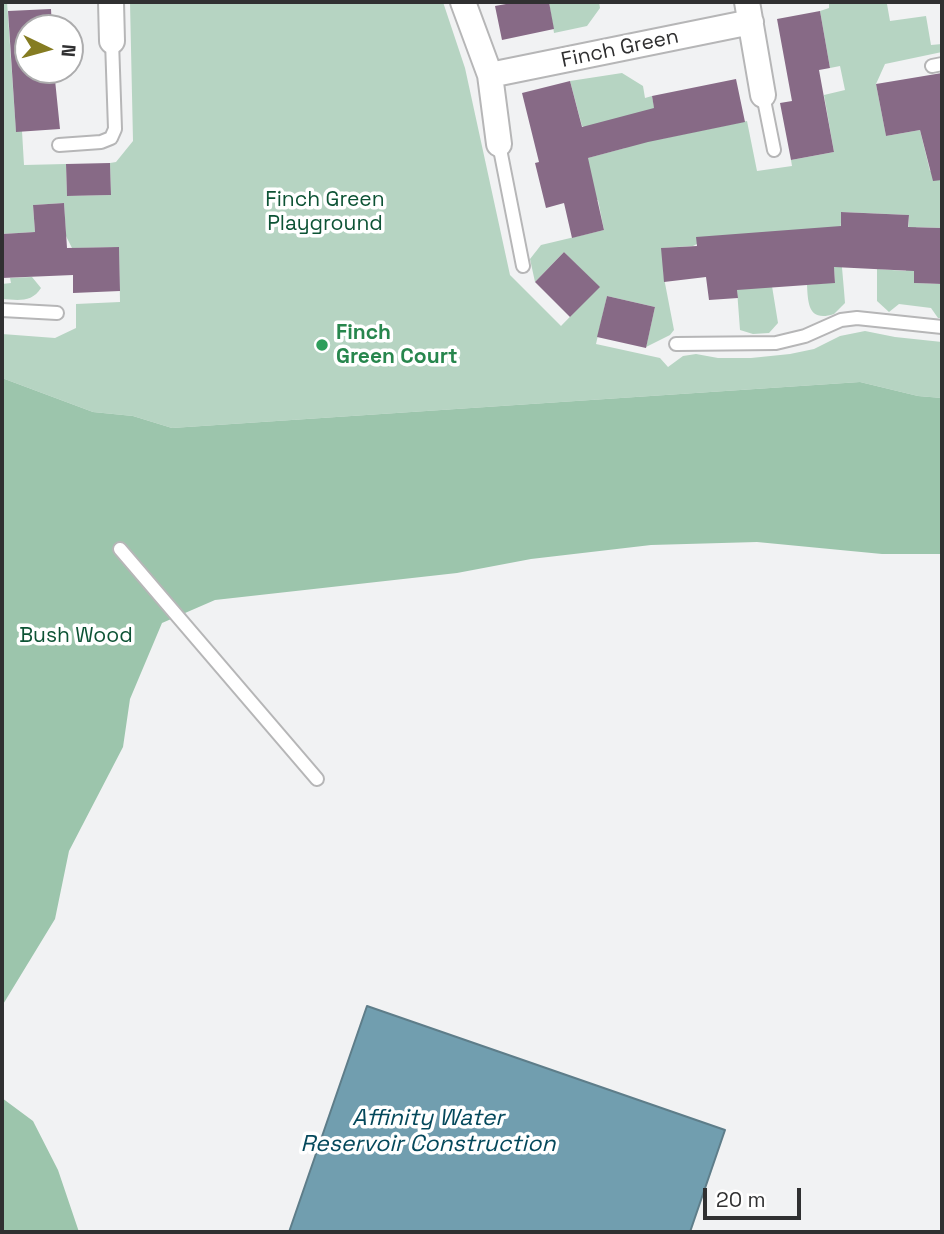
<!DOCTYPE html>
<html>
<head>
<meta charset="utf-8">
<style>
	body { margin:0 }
	#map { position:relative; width:944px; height:1234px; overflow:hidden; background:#f1f2f3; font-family:"Space Grotesk",sans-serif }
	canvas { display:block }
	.frame { position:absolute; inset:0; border:4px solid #303031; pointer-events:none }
	.north { position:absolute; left:14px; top:14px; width:70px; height:70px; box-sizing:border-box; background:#fff; border:2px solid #acacad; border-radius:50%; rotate:95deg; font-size:19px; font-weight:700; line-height:28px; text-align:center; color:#303031 }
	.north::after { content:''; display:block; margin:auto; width:24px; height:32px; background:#857c22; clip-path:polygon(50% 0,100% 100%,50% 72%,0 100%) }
	.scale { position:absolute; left:703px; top:1188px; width:98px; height:32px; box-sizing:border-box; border:4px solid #303031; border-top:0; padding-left:9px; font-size:21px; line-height:24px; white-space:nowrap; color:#303031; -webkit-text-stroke:5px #fff; paint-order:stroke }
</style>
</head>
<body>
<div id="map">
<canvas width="944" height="1234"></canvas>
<div class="frame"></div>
<div class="north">N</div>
<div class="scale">20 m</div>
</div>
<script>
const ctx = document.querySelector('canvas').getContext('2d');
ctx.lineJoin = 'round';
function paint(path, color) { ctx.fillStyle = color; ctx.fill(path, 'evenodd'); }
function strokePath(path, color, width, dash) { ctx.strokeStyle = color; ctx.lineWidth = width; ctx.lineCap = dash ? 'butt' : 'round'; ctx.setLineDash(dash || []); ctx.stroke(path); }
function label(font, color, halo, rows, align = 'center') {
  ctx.font = font + ' "Space Grotesk",sans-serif'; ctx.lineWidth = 7; ctx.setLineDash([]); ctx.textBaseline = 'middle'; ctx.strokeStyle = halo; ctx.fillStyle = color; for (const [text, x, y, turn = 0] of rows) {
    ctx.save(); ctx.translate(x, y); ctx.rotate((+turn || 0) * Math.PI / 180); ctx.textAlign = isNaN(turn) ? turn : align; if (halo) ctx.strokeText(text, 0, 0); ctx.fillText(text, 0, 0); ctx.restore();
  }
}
paint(new Path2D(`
	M2,2H7L16,131H22L24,165L66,164L67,196L111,195L110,163L116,162L133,141L130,2H443L465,68L510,275L561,326L599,287L564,252L535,282L530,259L541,245L604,230L598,200L590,201L580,160L625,148L582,126L570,81L622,73L643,86L645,98L652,96L660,139L747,121L757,171L792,166L791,160L834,152L824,95L845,90L840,66L830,68L820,11L829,8V2H898L887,4L890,21L926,16L931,45L942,44V52L885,64L876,84L886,136L920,130L930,171L942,168V228L916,227L914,283L942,284V318H938L931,308L899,304L889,312L877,301V269L906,271L909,215L842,212C838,242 843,272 845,303L834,314C809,322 808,305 807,285L835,282L831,227L771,280L778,323L769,333L753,334L740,330L737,290L697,237V244L693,246L662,248L664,278L674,330L670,335L646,347L655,307L607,296L596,344L660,358L668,367L683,356L696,354L718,358H751L790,354L814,349L840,336L865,331L895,337L942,342V398L918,396L860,382L172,428L133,416L93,412L2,378V334L55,338L76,328V304L120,302L119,247L72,248L66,236L64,203L33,205L35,232L2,234Z
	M549,2H599L600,8L587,26L554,33Z
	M32,277L41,288C32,303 17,300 2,299V284L11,283L10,278Z`), '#b6d4c2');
paint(new Path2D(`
	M2,378L93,412L133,416L172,428L860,382L918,396L942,398V554H882L757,542L651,545L531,559L457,573L215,600L162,623L130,699L123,747L69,851L55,919L2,1006Z
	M2,1098L33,1121L58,1170L79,1232H2Z`), '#9cc5ac');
const water = new Path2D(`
	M367,1006L725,1130L690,1232H289Z`);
paint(water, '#719eaf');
strokePath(water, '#5e7d89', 2);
paint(new Path2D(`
	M517,2H549L554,29L502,40L495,6Z
	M51,9L52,28H28V70H54L60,129L16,132L8,11Z
	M820,11L830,68L819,70L834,152L791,160L780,103L792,101L777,19Z
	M942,73V180L933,181L920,130L886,136L876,84Z
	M736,79L745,122L648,142L588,158L604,230L572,238L564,203L546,208L535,163L539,162L522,93L570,81L582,127L654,108L652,96Z
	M110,163L111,195L67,196L66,164Z
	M64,203L67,248L119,247L120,291L73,293V275L2,278V234L35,232L33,205Z
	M841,212L909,215L908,227L942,228V284L914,283V271L834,267L835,283L737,290L738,298L709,300L706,277L664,282L661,248L697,246L696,237L841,226Z
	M564,252L600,287L570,317L535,282Z
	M607,296L655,307L646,348L597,337Z`), '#876a86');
const lane = new Path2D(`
	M932,66L942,64
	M763,95L774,150
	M499,144L523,266
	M59,145L101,142L111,138L115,129L112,41
	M2,310L57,313
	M676,344L776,343L805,336L841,320L857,318L942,327
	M120,549L317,779`);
const street = new Path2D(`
	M111,2L112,41
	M463,2L490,75L499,144
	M747,2L763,95
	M490,75L751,22`);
strokePath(lane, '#b6b6b7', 16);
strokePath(street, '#b6b6b7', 28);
strokePath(lane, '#fff', 12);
strokePath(street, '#fff', 24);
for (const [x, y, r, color] of [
	[322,345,7,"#2e9e5b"]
]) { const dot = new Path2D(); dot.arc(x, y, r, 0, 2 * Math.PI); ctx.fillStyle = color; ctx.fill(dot); strokePath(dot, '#fff', 2.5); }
label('21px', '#303031', '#fff', [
	["Finch Green",620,49,-12]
]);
label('21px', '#0d5335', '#fff', [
	["Finch Green",325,200],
	["Playground",325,224],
	["Bush Wood",76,636]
]);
label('bold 21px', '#27864d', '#fff', [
	["Finch",336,333],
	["Green Court",336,357]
], 'left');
label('italic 23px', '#04485b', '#fff', [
	["Affinity Water",428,1119],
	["Reservoir Construction",428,1145]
]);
</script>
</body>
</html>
